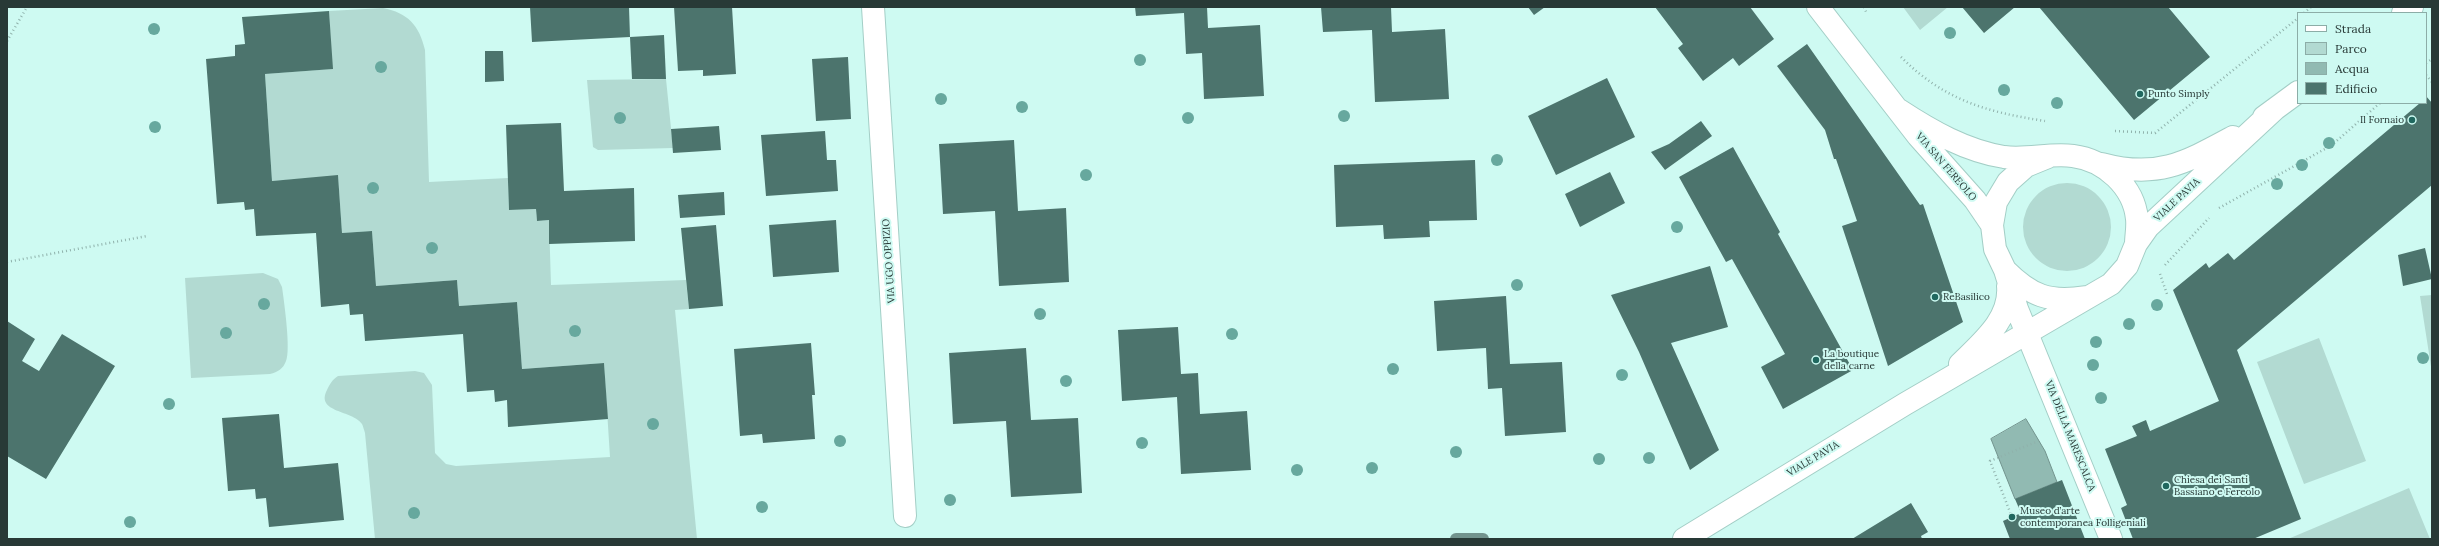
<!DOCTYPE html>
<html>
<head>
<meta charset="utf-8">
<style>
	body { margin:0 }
	#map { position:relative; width:2439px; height:546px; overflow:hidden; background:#cefaf2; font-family:Lora,serif }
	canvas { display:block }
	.frame { position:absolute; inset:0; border:8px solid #283936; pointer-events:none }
	.legend { position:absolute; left:2297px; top:12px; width:130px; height:92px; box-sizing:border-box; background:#cefaf2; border:1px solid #8cada7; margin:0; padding:5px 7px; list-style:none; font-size:12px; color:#283936 }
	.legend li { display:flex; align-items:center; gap:8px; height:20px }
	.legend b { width:20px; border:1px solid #8cada7 }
</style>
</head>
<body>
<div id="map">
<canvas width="2439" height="546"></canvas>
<div class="frame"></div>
<ul class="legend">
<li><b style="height:5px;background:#fff"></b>Strada</li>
<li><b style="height:11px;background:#b2dad2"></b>Parco</li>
<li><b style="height:11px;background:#91bab2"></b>Acqua</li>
<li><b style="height:11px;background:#4c746d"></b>Edificio</li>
</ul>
</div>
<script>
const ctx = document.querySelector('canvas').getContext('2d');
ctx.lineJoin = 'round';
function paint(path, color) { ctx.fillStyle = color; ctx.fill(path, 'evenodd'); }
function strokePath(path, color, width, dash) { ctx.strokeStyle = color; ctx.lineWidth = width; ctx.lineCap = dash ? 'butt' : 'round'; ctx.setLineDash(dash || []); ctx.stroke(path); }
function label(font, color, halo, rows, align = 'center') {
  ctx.font = font + ' Lora,serif'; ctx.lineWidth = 4; ctx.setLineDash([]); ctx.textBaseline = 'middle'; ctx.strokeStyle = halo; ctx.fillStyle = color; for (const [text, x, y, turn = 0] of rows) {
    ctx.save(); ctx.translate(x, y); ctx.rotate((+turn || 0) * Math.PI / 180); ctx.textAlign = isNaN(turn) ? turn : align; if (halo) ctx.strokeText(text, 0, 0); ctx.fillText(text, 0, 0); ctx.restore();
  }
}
paint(new Path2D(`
	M1903,7H1948L1920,30Z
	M383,8C408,13 419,25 425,50L429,182L508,178L509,210L536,209L537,221L549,220L551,285L686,280L689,309L675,310L697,539H375L365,433C364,430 363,426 362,424C353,410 315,413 327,390C330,384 332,380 338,376L415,371L424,373L432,385L435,453L446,464L456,466L610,457L604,363L522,369L517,302L459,306L457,280L376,286L372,231L342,233L338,176L272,181L265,74L332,69L329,11Z
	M666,79L673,148L598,150L593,147L587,80Z
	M2023 227a44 44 0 1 1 88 0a44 44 0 1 1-88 0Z
	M263,273L278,279L282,287C284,301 291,350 286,361C283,369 278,372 270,374L191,378L185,278Z
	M2432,295V373L2420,296Z
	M2319,338L2366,461L2304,484L2257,362Z
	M2409,488L2430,539H2288Z`), '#b2dad2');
const water = new Path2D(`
	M2026,419L2045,451L2057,482L2015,499L1991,439Z`);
paint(water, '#91bab2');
strokePath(water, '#72938d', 1);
strokePath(new Path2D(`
	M1456,539H1483`), '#72938d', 12);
paint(new Path2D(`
	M530,7H629L630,37L664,35L666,79H632L630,37L532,42Z
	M674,7H732L736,74L703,76V70L678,71Z
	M1135,7H1207L1208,28L1260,25L1264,96L1204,99L1202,53L1186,54L1184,13L1136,16Z
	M1321,7H1391L1392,32L1445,29L1449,99L1375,102L1372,30L1323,32Z
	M1528,7H1545L1534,15Z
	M1655,7H1750L1774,39L1739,66L1733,58L1703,81L1678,48L1683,44Z
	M1962,7H2015L1984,33Z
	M2039,7H2168L2210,57L2134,120Z
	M329,11L333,69L265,74L272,181L338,175L342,233L372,231L376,286L457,280L459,306L517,302L522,369L604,363L608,419L508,427L507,400L495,402L494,390L467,392L463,334L365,341L363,314L350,315L349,304L321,307L316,233L256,236L254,209L245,210L244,202L217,204L206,59L235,56V45L245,44L242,17Z
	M1807,44L1913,195L1920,205L1923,204L1963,322L1888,366L1842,226L1857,221L1836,159H1834L1825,130L1777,66Z
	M485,51H503L504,81L485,82Z
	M848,57L851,119L816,121L812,59Z
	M1607,78L1635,137L1556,175L1528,116Z
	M2426,96L2432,103V185L2237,350L2301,519L2253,539H2133L2121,508L2127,505L2105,449L2137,436L2132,426L2146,420L2150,431L2219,401L2173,290L2206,263L2209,268L2228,253L2234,260L2420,103H2426Z
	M1701,121L1712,136L1665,170L1651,152L1669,144Z
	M561,123L564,191L634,188L635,241L549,244V220L537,221L536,209L509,210L506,125Z
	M719,126L721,150L673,153L671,129Z
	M825,131L827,160H836L838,191L766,196L761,135Z
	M1014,140L1018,211L1066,208L1069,282L999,286L995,211L943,214L939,144Z
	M1733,147L1780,232L1778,234L1853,370L1783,409L1761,367L1785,354L1732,259L1726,262L1679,177Z
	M1475,160L1477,220L1429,221L1430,237L1384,239L1383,225L1336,227L1334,165Z
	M1610,172L1625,203L1580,227L1565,194Z
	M724,192L725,215L680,218L678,195Z
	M836,220L839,272L773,277L769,225Z
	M716,225L723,306L689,309L681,228Z
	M2425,248L2432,279L2403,286L2398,255Z
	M1710,266L1728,327L1671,343L1719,450L1690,470L1639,352L1611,295Z
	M1506,296L1510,364L1562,362L1566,432L1505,436L1502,388L1488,389L1486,348L1437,351L1434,301Z
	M7,321L35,339L22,361L39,371L62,334L115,366L46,479L7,456Z
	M1178,327L1181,374L1198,373L1200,414L1247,411L1251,470L1181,474L1177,397L1122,401L1118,330Z
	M811,343L815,395H812L815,439L763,443L762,434L740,436L734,349Z
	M1026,348L1031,420L1078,418L1082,493L1011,497L1006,421L953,424L949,353Z
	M279,414L284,468L338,463L344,520L269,527L266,498L256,499L255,489L228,491L222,418Z
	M2062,480L2085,539H2010L2003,521L2021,513L2015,499Z
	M1911,503L1928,532L1921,536L1922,539H1852Z`), '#4c746d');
const minor = new Path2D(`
	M873,7L905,516
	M1818,7L1918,136L1975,200L1992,225
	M2403,13L2412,7
	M1899,110C1931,131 1966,151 2004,157C2027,160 2050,153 2073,156C2105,160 2134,187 2137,219C2138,227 2136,236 2136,244
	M2264,117L2298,92
	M2048,157L2026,166L2008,182L1996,202L1992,225L1995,249L2005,270L2017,309L2111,539
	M2102,164C2157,179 2185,163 2233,137
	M2005,270C2031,296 2049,303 2086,297
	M1960,364C1982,342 2011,319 2008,286
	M1684,539L1905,404L2111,284L2127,266L2136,244L2148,227L2275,109`);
strokePath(minor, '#a3cec6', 24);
strokePath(new Path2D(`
	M1864,7L1867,14
	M2304,13L2311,7
	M7,41L27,7
	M1901,57C1944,100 1986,112 2045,121
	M2426,63L2432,59
	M2426,75L2432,82
	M2115,131L2155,133L2298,18
	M2219,208L2332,145L2380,103
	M7,262L147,236
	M2165,265L2209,218
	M2160,274L2167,294
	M2012,517L1990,461L2036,442`), '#90b2ac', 2.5, [1, 3]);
strokePath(minor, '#fff', 22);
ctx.fillStyle = '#67a89e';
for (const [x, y] of [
	[154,29],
	[1950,33],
	[1140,60],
	[381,67],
	[2004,90],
	[941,99],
	[2057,103],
	[1022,107],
	[1344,116],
	[620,118],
	[1188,118],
	[155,127],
	[2329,143],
	[1497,160],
	[2302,165],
	[1086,175],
	[2277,184],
	[373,188],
	[1677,227],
	[432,248],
	[1517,285],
	[264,304],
	[2157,305],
	[1040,314],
	[2129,324],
	[575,331],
	[226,333],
	[1232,334],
	[2096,342],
	[2423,358],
	[2093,365],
	[1393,369],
	[1622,375],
	[1066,381],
	[2101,398],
	[169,404],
	[653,424],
	[840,441],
	[1142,443],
	[1456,452],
	[1649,458],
	[1599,459],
	[1372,468],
	[1297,470],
	[950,500],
	[762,507],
	[414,513],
	[130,522]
]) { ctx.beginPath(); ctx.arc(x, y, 6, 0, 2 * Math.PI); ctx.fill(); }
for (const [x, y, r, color] of [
	[2140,94,4,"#20685f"],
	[2412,120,4,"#20685f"],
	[1935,297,4,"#20685f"],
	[1816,360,4,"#20685f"],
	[2166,486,4,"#20685f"],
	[2012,517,4,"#20685f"]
]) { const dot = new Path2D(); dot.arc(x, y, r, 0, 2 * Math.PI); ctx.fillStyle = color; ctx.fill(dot); strokePath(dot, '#cefaf2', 1.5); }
label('10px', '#283936', '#cefaf2', [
	["Punto Simply",2148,94],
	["Il Fornaio",2404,120,"right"],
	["ReBasilico",1943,297],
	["La boutique",1824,354],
	["della carne",1824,366],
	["Chiesa dei Santi",2174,480],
	["Bassiano e Fereolo",2174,492],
	["Museo d’arte",2020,511],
	["contemporanea Folligeniali",2020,523]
], 'left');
label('10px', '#283936', '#cefaf2', [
	["VIA SAN FEREOLO",1946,167,49],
	["VIALE PAVIA",2177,200,-43],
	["VIA UGO OPPIZIO",889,261,-94],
	["VIA DELLA MARESCALCA",2070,436,68],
	["VIALE PAVIA",1813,459,-31]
]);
</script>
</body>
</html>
